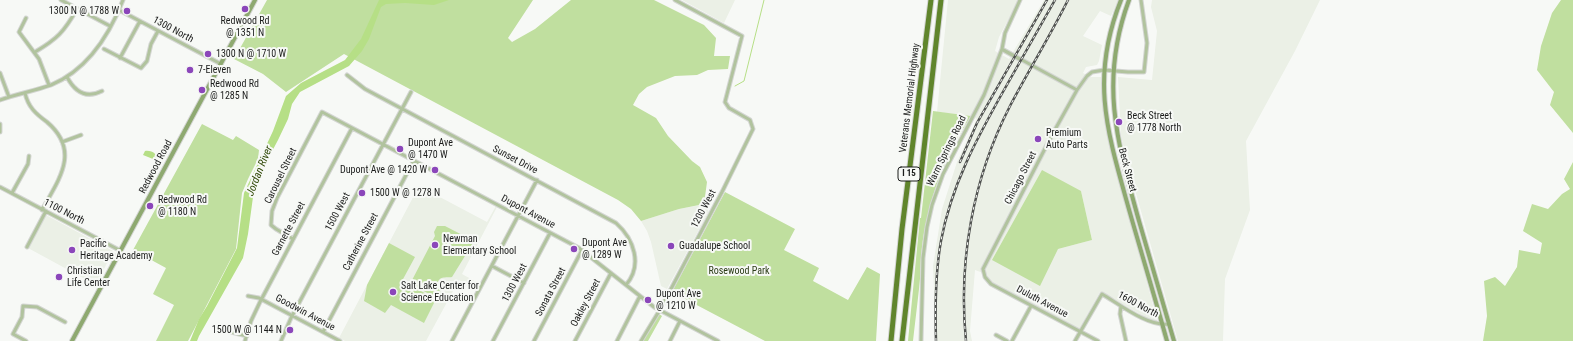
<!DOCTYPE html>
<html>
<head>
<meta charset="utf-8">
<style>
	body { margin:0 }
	canvas { display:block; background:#f7f9f6 }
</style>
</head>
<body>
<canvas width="1573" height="341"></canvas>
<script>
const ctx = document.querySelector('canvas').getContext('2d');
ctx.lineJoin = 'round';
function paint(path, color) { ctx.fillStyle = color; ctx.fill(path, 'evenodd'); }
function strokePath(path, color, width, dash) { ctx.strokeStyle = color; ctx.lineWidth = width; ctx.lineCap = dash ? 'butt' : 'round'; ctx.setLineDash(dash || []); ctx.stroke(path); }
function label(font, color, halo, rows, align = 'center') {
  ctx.font = font + ' "Roboto Condensed",sans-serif'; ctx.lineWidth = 4; ctx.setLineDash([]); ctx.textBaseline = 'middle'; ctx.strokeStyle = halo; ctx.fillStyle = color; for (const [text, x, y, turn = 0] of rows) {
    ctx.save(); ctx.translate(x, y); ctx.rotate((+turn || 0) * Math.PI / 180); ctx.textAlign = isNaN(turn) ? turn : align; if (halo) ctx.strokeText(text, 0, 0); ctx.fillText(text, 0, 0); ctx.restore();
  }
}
paint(new Path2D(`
	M682,0H735L724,23Z
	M948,0H1019L999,37L995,51L1009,59L1044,0H1118L1111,16L1100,11L1083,36L1102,45L1099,61L1097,65L1086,67L1083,73L1091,77H1101L1105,126L1158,324L1100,292L1079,329L993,284L986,274L975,270L970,331L972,341H936L933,266L942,209L957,162L977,119L971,116L937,112ZM1081,191L1092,240L1058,249Z
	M1152,0H1320L1295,51L1246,141L1250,210L1225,279L1223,341H1178L1127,162L1121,135L1118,77L1152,80L1157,31L1151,7Z
	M419,186L487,222L496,206L497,207L462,274L480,284L477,289L459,280L426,341H345L339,338Z
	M700,205L709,211L667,289L661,286L651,242L647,231L641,221L679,209Z
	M46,215L113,251L96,285L28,248Z`), '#ebf0e6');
paint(new Path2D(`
	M267,0H533L508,38L512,42L535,29L571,0H654L704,25L716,38L714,56H730L728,69L708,70L697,75L675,76L647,87L639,94L633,105L656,118L668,136L692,161L700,167L707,182L704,204L679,209L641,221L631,209L618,200L344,54L286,92L263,74L234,59Z
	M1561,0H1573V133L1550,105L1554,92L1537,70L1541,46L1552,13Z
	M933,111L971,116C945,156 928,199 922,247C920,261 921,275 919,289C917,307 915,323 913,341H908L920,218H921Z
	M202,124L233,140L236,136L259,150L258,159L248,179L242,193L236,249L188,341H156L174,305L153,294L166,268L133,250Z
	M1573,162V341H1483L1487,316L1484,281L1495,277L1505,286L1517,267L1519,250L1540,254L1542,243L1523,231L1532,204L1548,209L1562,194L1570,189L1564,179Z
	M1042,170L1081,191L1092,240L1058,249L1040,286L992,260Z
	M725,192L795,229L784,250L819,268L813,281L848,300L867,267L880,274L876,341H765L672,292Z
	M437,226H445L472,240L473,243L452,277C446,278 438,275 437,286L441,293L439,299L410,284L435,236L434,232Z
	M389,243L415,257L402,281L436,299L424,323L391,305L385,313L364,301L367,285Z
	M659,314L662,316L648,341H643Z`), '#c0df9f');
paint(new Path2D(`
	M379,0H449L434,5L405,3L386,4L381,7L369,39L362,51L349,66L300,92L292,104L288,119L278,140L258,178L253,197L248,234L243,258L199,336L197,341H190L199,319L207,306L237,248L244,193L273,131L286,96L301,83L345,60L361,39Z
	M145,151C152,150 158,154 157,161L155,163L153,159L143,155Z`), '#b6df86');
strokePath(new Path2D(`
	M735,86L744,81L764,0`), '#b6df86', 1);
const minor = new Path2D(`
	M61,0L110,26
	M119,10L221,64
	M26,18L19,32L39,59L49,85
	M104,49L141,68L147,61L151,44L158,31
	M1002,49L1077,90
	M1003,50L1019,59
	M35,52C57,39 64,32 77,9
	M120,58L140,21
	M0,73L9,97
	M347,75L365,89L616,223C634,239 643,265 626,285
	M67,77C75,92 86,99 102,91
	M25,93C28,107 36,114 47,122C81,151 59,179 42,210
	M0,100C17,94 34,91 51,85C87,70 109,36 123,0
	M0,124V132
	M62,142L81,135
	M0,187L121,251
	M12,193L28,164L29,156
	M293,239L276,229L271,225L272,211L277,198L322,112L579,248L654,307L718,341
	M27,247L46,211
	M492,266L524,283
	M248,296L259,298L340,341
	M1121,306L1120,314L1126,341
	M231,332L247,336
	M323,332L414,160
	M996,335L1007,341
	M26,341L13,334L22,317L23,306L37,307L65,322
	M245,341L251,321L260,302L352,128
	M281,341L291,318L411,92
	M452,341L537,180
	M493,341L550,233
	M534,341L582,250
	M575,341L611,273
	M617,341L640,296
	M641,341L661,308L722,192L753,129L750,120L729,108L725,102L742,36L675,0
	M670,341L680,321
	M921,341L923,258L927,227L932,205L943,174L984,95L1002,49L1005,33L1020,0
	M1012,341L1031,306
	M1075,341L1102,294C1119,304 1148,327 1169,324
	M1098,341L991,284L985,277L983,269L1052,135L1077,90L1087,76L1092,72L1104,70L1128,72H1144L1147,43L1141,0`);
const secondary = new Path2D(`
	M1121,0C1089,80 1108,134 1130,213C1142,255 1155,298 1167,341
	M1129,0C1099,81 1117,142 1139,221C1151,261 1162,301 1174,341
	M72,341L255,0`);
const motorway = new Path2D(`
	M891,341L902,229L931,0
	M902,341L941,0`);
strokePath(minor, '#d4d6d3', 5);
strokePath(secondary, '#d4d6d3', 6);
strokePath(motorway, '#d4d6d3', 7);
strokePath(minor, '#b1c39e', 3);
strokePath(secondary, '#8ea970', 4);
strokePath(motorway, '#60852c', 5);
const rail = new Path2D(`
	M960,162L977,123L1047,0
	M936,341C935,307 935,274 941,241C951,186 977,138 1004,90C1021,60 1038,30 1055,0
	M966,341C958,261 973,178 1010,106C1029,70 1050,36 1068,0`);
strokePath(rail, '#505250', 2.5);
strokePath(rail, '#f7f9f6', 1, [3]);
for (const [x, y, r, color] of [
	[245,9,4,"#8b46ba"],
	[127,11,4,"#8b46ba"],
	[208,54,4,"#8b46ba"],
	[190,70,4,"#8b46ba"],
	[202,90,4,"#8b46ba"],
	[1119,122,4,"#8b46ba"],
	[1038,139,4,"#8b46ba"],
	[400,149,4,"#8b46ba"],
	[435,170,4,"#8b46ba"],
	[362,193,4,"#8b46ba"],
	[150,206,4,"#8b46ba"],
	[435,245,4,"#8b46ba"],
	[671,246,4,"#8b46ba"],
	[574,249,4,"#8b46ba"],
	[72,250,4,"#8b46ba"],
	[59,277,4,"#8b46ba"],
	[393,292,4,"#8b46ba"],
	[648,300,4,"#8b46ba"],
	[290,330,4,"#8b46ba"]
]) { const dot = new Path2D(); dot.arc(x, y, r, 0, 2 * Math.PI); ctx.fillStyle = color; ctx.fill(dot); strokePath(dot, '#f7f9f6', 1.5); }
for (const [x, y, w] of [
	[909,174,22]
]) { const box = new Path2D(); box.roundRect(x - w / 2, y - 7, w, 14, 3); ctx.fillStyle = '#f7f9f6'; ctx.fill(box); strokePath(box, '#1b1c1b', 1); }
label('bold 9px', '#1b1c1b', null, [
	["I 15",909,174]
]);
label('10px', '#1b1c1b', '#f7f9f6', [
	["1300 N @ 1788 W",119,11,"right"],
	["Redwood Rd",245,21,"center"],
	["@ 1351 N",245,33,"center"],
	["1300 N @ 1710 W",216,54],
	["7-Eleven",198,70],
	["Redwood Rd",210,84],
	["@ 1285 N",210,96],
	["Beck Street",1127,116],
	["@ 1778 North",1127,128],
	["Premium",1046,133],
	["Auto Parts",1046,145],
	["Dupont Ave",408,143],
	["@ 1470 W",408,155],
	["Dupont Ave @ 1420 W",427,170,"right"],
	["1500 W @ 1278 N",370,193],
	["Redwood Rd",158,200],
	["@ 1180 N",158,212],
	["Newman",443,239],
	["Elementary School",443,251],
	["Dupont Ave",582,243],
	["@ 1289 W",582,255],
	["Pacific",80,244],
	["Heritage Academy",80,256],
	["Guadalupe School",679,246],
	["Christian",67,271],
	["Life Center",67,283],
	["Salt Lake Center for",401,286],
	["Science Education",401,298],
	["Dupont Ave",656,294],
	["@ 1210 W",656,306],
	["1500 W @ 1144 N",282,330,"right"]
], 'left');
label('10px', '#1b1c1b', '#f7f9f6', [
	["1300 North",173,30,28],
	["Veterans Memorial Highway",910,98,-83],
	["Warm Springs Road",947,151,-64],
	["Sunset Drive",515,160,28],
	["Redwood Road",156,167,-62],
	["Beck Street",1127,170,75],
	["Carousel Street",281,176,-64],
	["Chicago Street",1021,178,-63],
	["1200 West",704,209,-62],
	["1100 North",64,212,27],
	["1500 West",338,212,-62],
	["Dupont Avenue",528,212,28],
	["Garnette Street",289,229,-62],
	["Catherine Street",361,242,-62],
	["1300 West",515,283,-62],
	["Sonata Street",551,292,-62],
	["Duluth Avenue",1042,302,28],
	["Oakley Street",586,303,-62],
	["1600 North",1138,305,28],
	["Goodwin Avenue",305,313,28]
]);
label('10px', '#2d3d18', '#f7f9f6', [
	["Rosewood Park",739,271]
]);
label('italic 11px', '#324a09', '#f7f9f6', [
	["Jordan River",260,171,-68]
]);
</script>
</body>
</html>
